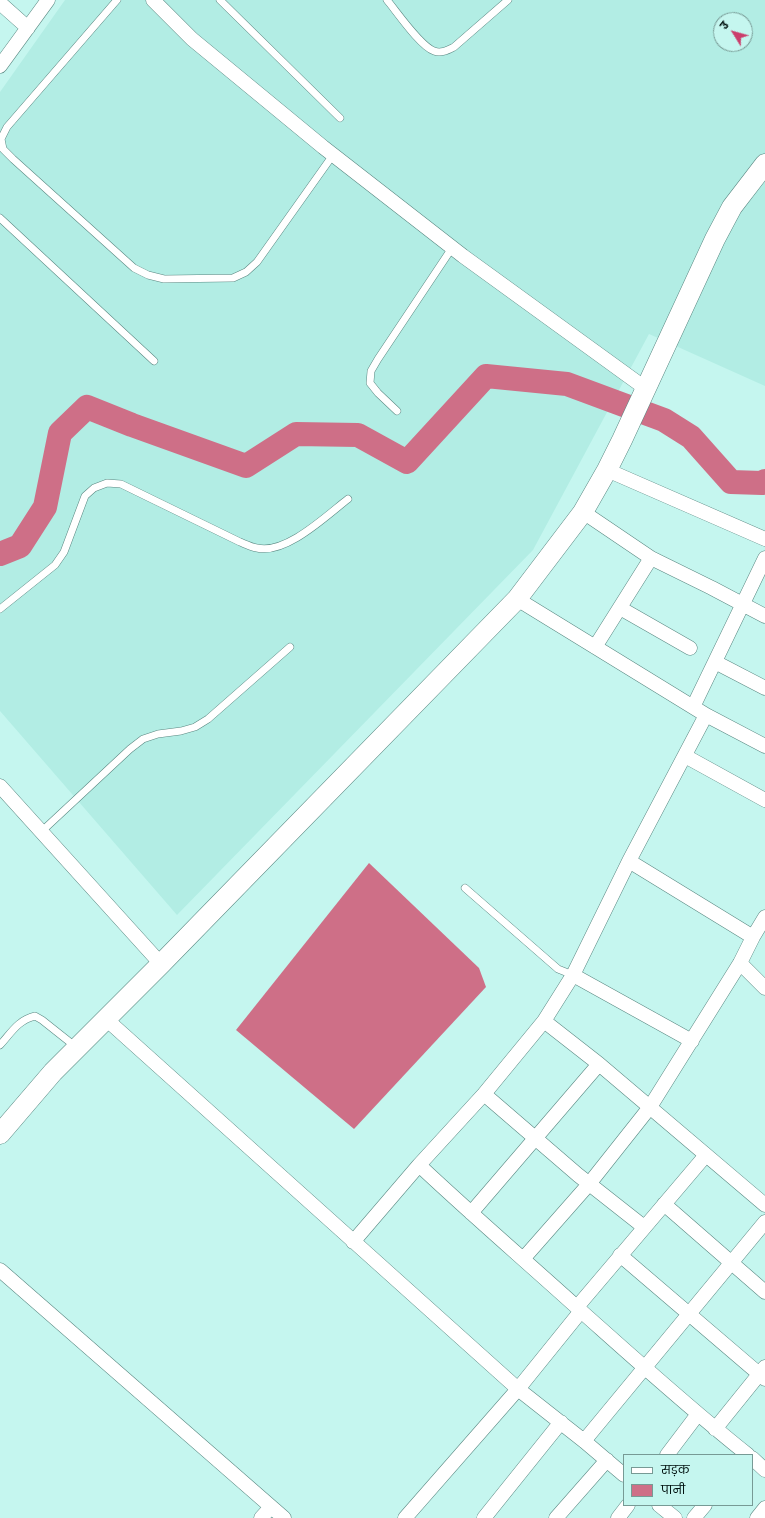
<!DOCTYPE html>
<html>
<head>
<meta charset="utf-8">
<style>
	body { margin:0 }
	#map { position:relative; width:765px; height:1518px; overflow:hidden; background:#c5f6ef; font-family:Poppins,"Noto Sans Devanagari",sans-serif }
	canvas { display:block }
	.legend { position:absolute; left:623px; top:1454px; width:130px; height:52px; box-sizing:border-box; background:#c5f6ef; border:1px solid #779a95; margin:0; padding:5px 7px; list-style:none; font-size:12px; color:#01110f }
	.legend li { display:flex; align-items:center; gap:8px; height:20px }
	.legend b { width:20px; border:1px solid #779a95 }
	.north { position:absolute; left:713px; top:12px; width:40px; height:40px; box-sizing:border-box; background:#c5f6ef; border:1px solid #779a95; border-radius:50%; rotate:307deg; font-size:11px; font-weight:700; line-height:16px; text-align:center; color:#01110f }
	.north::after { content:''; display:block; margin:auto; width:14px; height:18px; background:#cb3e6c; clip-path:polygon(50% 0,100% 100%,50% 72%,0 100%) }
</style>
</head>
<body>
<div id="map">
<canvas width="765" height="1518"></canvas>
<ul class="legend">
<li><b style="height:5px;background:#fff"></b>सड़क</li>
<li><b style="height:11px;background:#ce6f87"></b>पानी</li>
</ul>
<div class="north">उ</div>
</div>
<script>
const ctx = document.querySelector('canvas').getContext('2d');
ctx.lineJoin = 'round';
function paint(path, color) { ctx.fillStyle = color; ctx.fill(path, 'evenodd'); }
function strokePath(path, color, width, dash) { ctx.strokeStyle = color; ctx.lineWidth = width; ctx.lineCap = dash ? 'butt' : 'round'; ctx.setLineDash(dash || []); ctx.stroke(path); }
paint(new Path2D(`
	M65,0H765V386L649,334L533,550L177,915L0,711V92ZM721,20H745V44H721Z`), '#b2ede4');
paint(new Path2D(`
	M369,863L479,968L486,987L354,1129L236,1030Z`), '#ce6f87');
strokePath(new Path2D(`
	M0,554L20,546L45,507L60,433L87,407L132,425L246,466L296,434L358,435L407,462L486,376L567,384L664,420L691,437L731,482L762,483L765,481`), '#ce6f87', 24);
const service = new Path2D(`
	M117,0L7,127L1,139L3,149L13,159L134,268L148,275L164,279L233,278L246,272L257,262L333,155
	M220,0L340,118
	M387,0C397,12 420,46 434,51C441,54 448,50 454,47L508,0
	M0,218L154,361
	M397,411L378,393L370,383L371,371L378,359L452,248
	M0,609L55,565L64,552L85,496L94,488L107,483L121,484L240,542C245,544 251,547 257,548C286,555 327,515 348,499
	M41,832L130,749L143,739L158,734L181,731L195,727L208,719L290,647
	M465,888L558,969L573,975
	M0,1045C11,1033 18,1020 35,1016L42,1020L76,1047`);
const minor = new Path2D(`
	M153,0L192,39L323,147L463,256L645,388
	M0,3L28,28
	M0,66L48,0
	M607,470L765,539
	M583,512L651,558L712,588L765,616
	M517,599L706,715L765,746
	M620,608L690,648
	M595,647L651,558
	M715,662L765,688
	M693,707L765,558
	M685,756L765,800
	M0,786L161,964
	M629,861L753,937
	M740,963L765,988
	M573,975L692,1041
	M106,1019L518,1389L584,1441L624,1475
	M544,1021L599,1064L765,1205
	M484,1094L578,1175L644,1227
	M419,1165C472,1215 527,1262 581,1311C636,1360 690,1409 748,1455
	M664,1204L765,1292
	M471,1213L599,1064
	M353,1242L419,1165L484,1094L544,1021L573,975L629,861L706,715
	M620,1255L765,1379
	M523,1259L589,1184L650,1107L740,963L753,937L765,917
	M0,1270L284,1518
	M577,1307L706,1155
	M715,1429L765,1367
	M584,1441L765,1222
	M667,1455L698,1414
	M752,1458L765,1470
	M659,1505L675,1518
	M261,1518L271,1507
	M405,1518L518,1389L581,1311
	M484,1518L561,1422
	M556,1518L607,1460
	M618,1518L628,1505
	M694,1518L705,1505
	M757,1518L765,1508`);
const secondary = new Path2D(`
	M0,1134L53,1072L161,964L517,599L583,512L607,470L622,440L715,239L732,207L765,164`);
strokePath(service, '#5a8882', 8);
strokePath(minor, '#5a8882', 15);
strokePath(secondary, '#5a8882', 21);
strokePath(service, '#fff', 7);
strokePath(minor, '#fff', 14);
strokePath(secondary, '#fff', 20);
</script>
</body>
</html>
